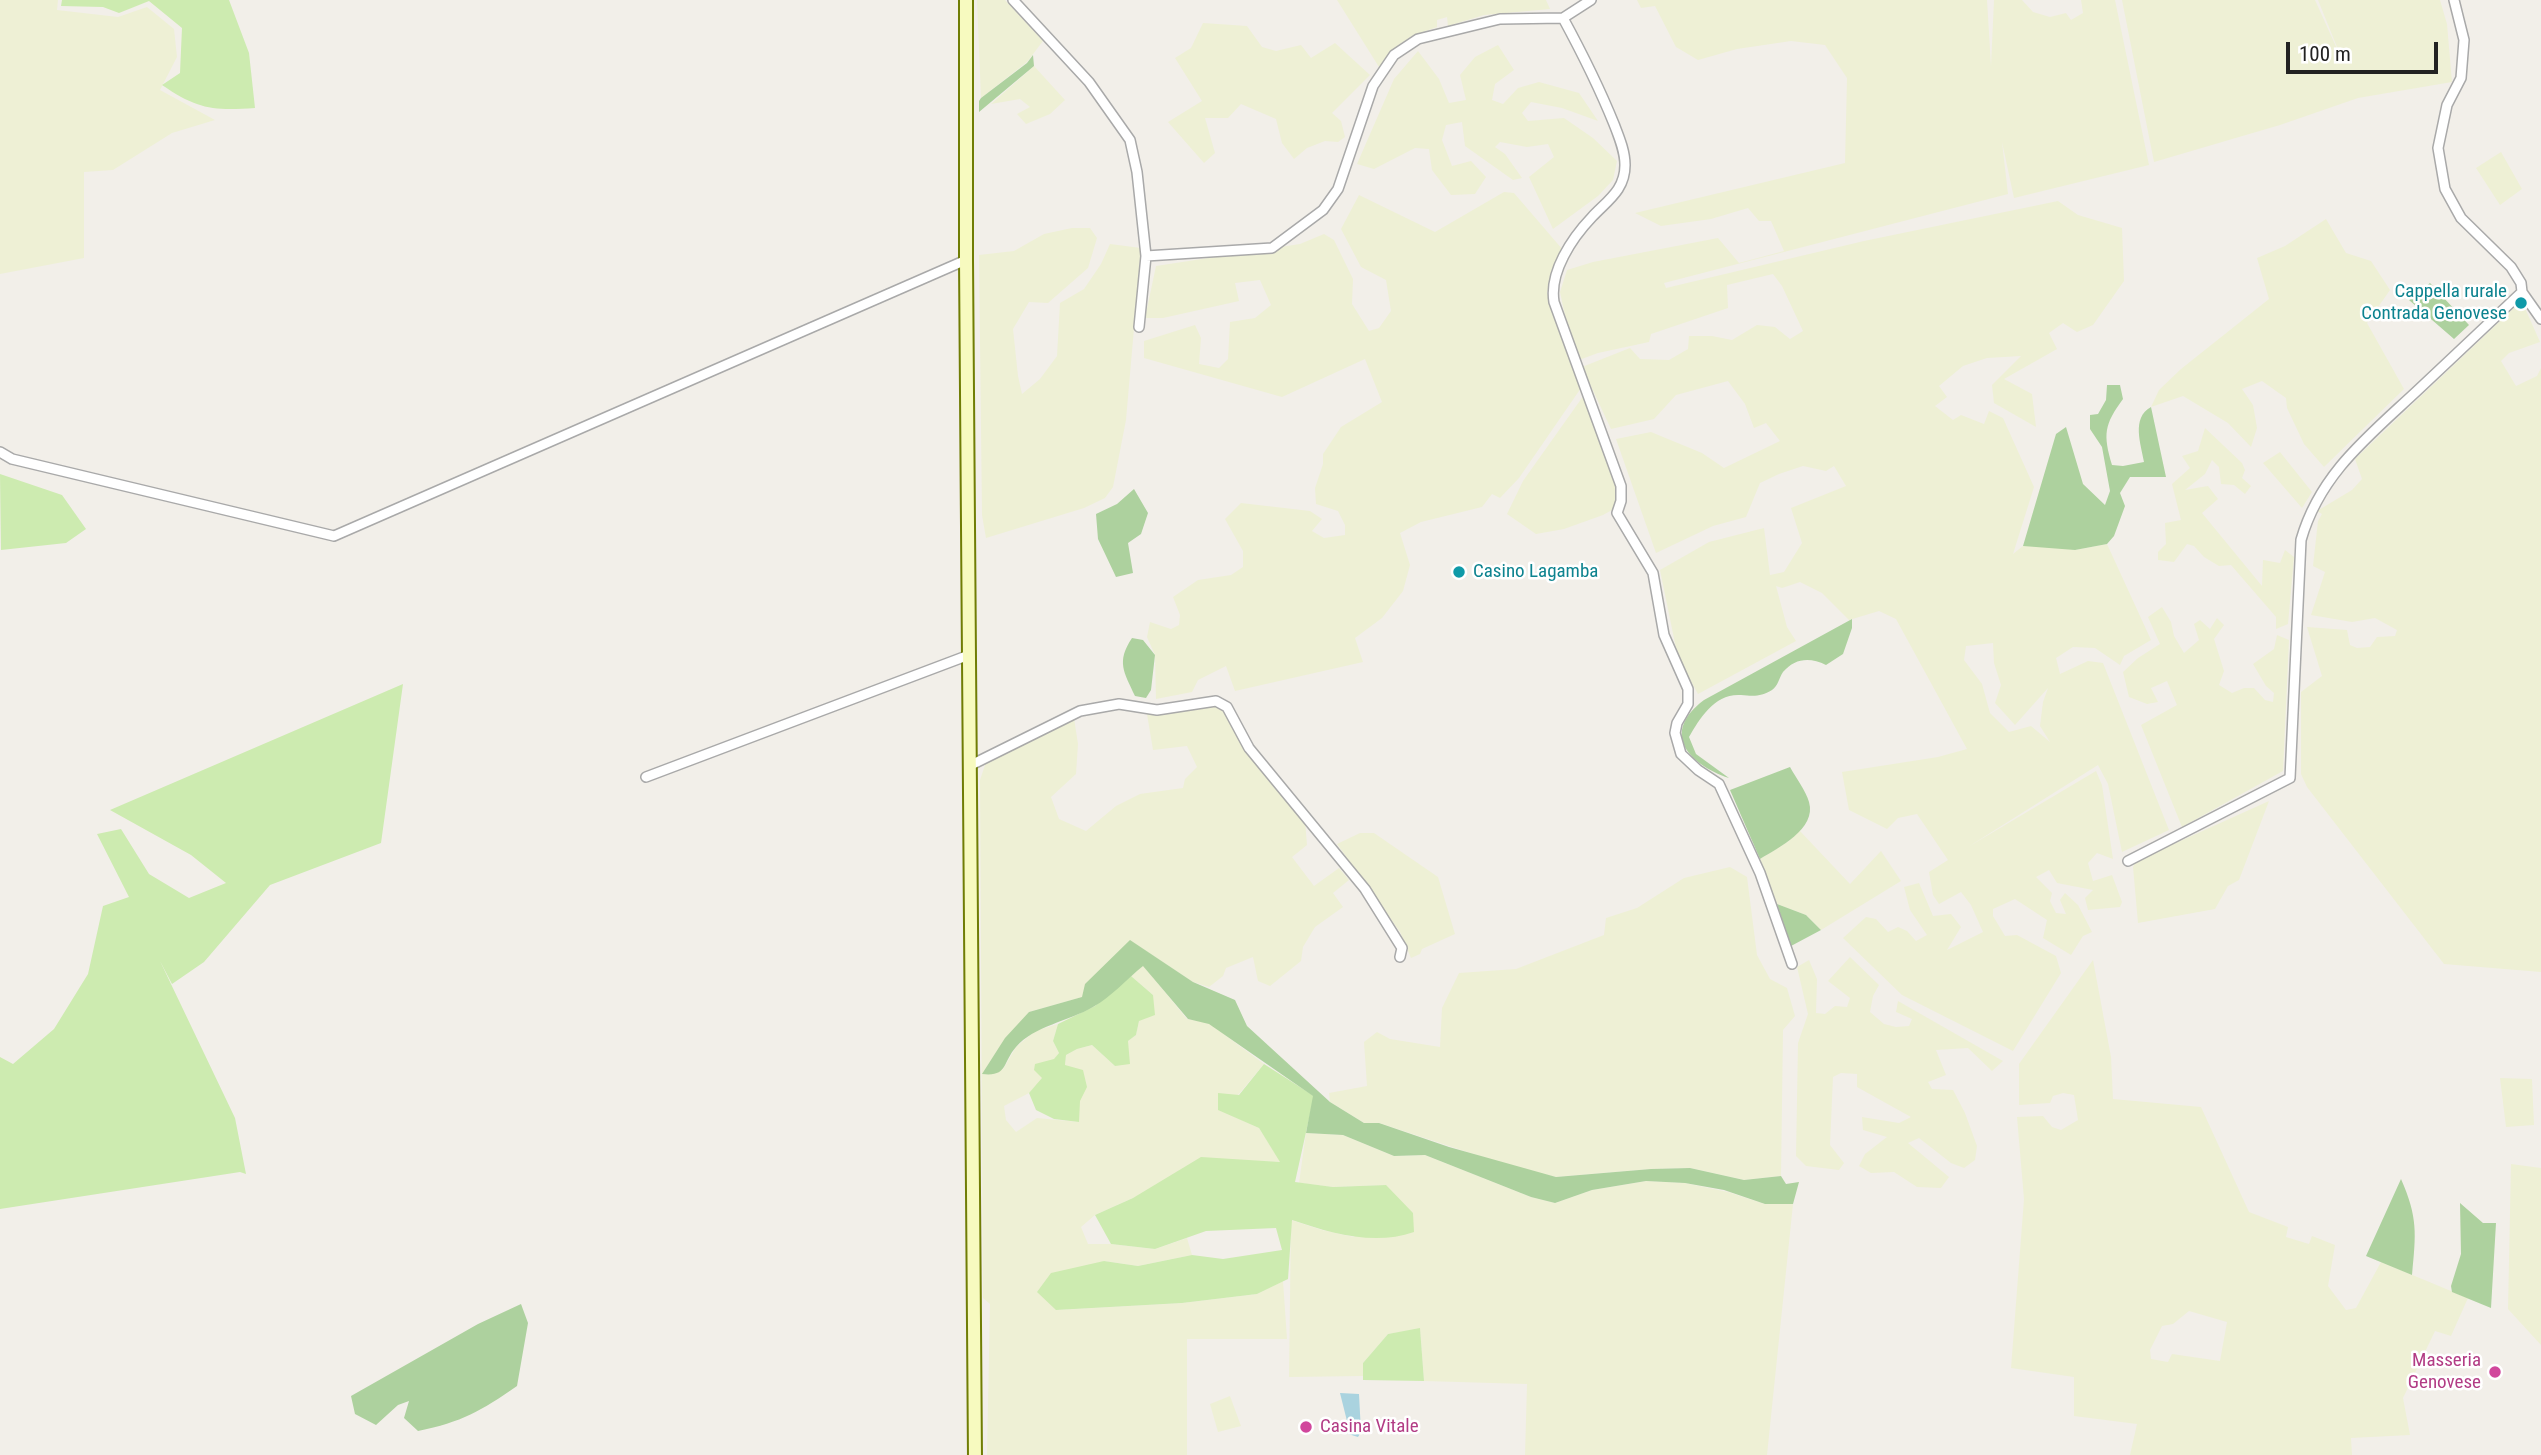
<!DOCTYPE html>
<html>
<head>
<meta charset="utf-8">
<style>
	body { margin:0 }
	#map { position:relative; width:2541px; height:1455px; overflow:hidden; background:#f2efe9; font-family:"Roboto Condensed",sans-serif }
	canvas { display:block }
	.scale { position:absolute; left:2286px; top:42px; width:152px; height:32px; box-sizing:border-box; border:4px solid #222; border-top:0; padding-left:9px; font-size:21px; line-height:24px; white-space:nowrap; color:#222; -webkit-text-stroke:5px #fff; paint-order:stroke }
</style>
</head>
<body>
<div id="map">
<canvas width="2541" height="1455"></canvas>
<div class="scale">100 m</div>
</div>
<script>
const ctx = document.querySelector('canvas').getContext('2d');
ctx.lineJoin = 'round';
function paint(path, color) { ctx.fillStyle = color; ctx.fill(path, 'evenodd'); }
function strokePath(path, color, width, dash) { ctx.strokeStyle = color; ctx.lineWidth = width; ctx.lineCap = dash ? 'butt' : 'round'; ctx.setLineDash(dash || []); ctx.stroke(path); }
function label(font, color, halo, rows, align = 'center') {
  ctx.font = font + ' "Roboto Condensed",sans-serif'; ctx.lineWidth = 5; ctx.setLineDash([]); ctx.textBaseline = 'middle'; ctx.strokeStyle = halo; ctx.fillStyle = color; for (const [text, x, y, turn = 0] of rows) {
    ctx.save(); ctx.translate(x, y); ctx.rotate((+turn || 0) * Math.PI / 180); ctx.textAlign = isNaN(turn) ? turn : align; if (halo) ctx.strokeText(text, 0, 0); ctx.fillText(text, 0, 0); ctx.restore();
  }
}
paint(new Path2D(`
	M0,0H58L57,10L118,17L147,7L174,29L177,57L160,90L215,120L172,133L113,170L84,172V258L0,274Z
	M977,0H1005L1043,41L1027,62L981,98Z
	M1337,0H1546L1550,9L1484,15L1448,26L1447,17L1437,20V27L1412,36L1400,44L1379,67Z
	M1637,0H1987L1991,66L1994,0H2022L2033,12L2050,17L2066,13L2071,20L2083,13L2081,0H2115L2149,165L2014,198L2002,142L2008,194L1664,283L1666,288L1864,241L2058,201L2078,215L2122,228L2124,281L2093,325L2077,332L2063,323L2049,333L2057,349L2004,379L2032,394L2036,427L1994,403L1992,385L2021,356L1987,358L1963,366L1939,386L1947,397L1935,406L1953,420L1961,415L1984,424L1989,411L2003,418L2034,487L2013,554L2023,546L2049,545L2075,550L2107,544L2151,640L2124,656L2120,665L2095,648L2073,647L2056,658L2060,674L2088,661L2103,663L2169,830L2122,852L2108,784L2098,765L1968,847L2096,771L2102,785L2113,859L2097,853L2088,863L2093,881L2112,875L2122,902L2120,907L2088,910L2085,898L2093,890L2057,883L2049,870L2036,877L2052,893L2050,901L2056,913L2066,914L2060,900L2065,893L2078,905L2092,932L2083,936L2071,955L2043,938L2047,920L2015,899L1993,909V916L2005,936L2017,935L2056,956L2061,973L2013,1051L1902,995L1843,938L1866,917L1876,919L1888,932L1898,927L1907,931L1916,941L1927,935L1910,910L1904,887L1919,883L1933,916L1951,914L1961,927L1947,950L1983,932L1971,905L1961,892L1939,904L1933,895L1929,872L1948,860L1917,814L1898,818L1887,829L1849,810L1842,772L1938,757L1967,749L1896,619L1879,611L1849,620L1822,593L1800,582L1782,588L1776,586L1787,627L1796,641L1698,694L1678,658L1660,570L1709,542L1764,528L1770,575L1784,572L1802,543L1791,508L1846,486L1834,466L1826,471L1803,466L1779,474L1760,483L1746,517L1713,526L1656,553L1616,439L1651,432L1702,453L1724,468L1780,441L1766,423L1754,428L1745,404L1728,381L1676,395L1654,419L1611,429L1582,367L1630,348L1640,359L1669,360L1688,349L1689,336H1712L1732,340L1757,325L1775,327L1790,339L1803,331L1782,286L1773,274L1727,285L1728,308L1651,334L1649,342L1598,353L1579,360L1567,325L1560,292L1567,270L1593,262L1718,238L1739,263L1784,251L1771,221H1759L1748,208L1711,219L1661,226L1635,213L1845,163L1847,78L1825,45L1791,41L1737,49L1698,60L1676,47L1655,6L1641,8ZM1993,643L1994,663L2001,685L1995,703L2015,725L2048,688L2043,702L2040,726L2050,742L2031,726L2009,732L1990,713L1982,684L1964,660L1966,646Z
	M2122,0H2315L2343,62L2318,0H2440L2447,24L2452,82L2358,98L2280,125L2154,162Z
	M1203,23L1247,26L1262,47L1276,51L1301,45L1311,58L1335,43L1370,75L1332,113L1341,121L1345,137L1338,142L1325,141L1307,148L1294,159L1282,143L1276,119L1241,104L1228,118H1205L1215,153L1204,163L1168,122L1202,101L1175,58L1191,48Z
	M1498,45L1514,70L1495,84L1492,100L1503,104L1518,88L1539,82L1579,93L1598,121L1562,108L1531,102L1522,113L1528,121L1564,118L1593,138L1617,161L1613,180L1598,196L1553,229L1529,177L1554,157L1548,144L1527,147L1500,142L1495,147L1505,154L1522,178L1513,180L1465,146L1462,122L1446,125L1442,140L1452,166L1471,161L1486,177L1475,194L1451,195L1432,170L1429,149L1415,148L1374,169L1357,164L1394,79L1418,51L1439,79L1449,103L1466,100L1460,75L1475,57Z
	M1034,66L1065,100L1050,114L1026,124L1017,114L1030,107L1020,99L991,104Z
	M2501,152L2522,189L2500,205L2476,168Z
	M1504,192L1514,193L1563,250L1547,292L1581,388L1519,478L1500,498L1492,494L1482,507L1421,522L1400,533L1410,565L1403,591L1382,618L1355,638L1363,662L1235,691L1226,666L1198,680L1192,692L1156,699L1155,655L1147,637L1150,622L1171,629L1179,625L1180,615L1173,597L1198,580L1231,575L1243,567V551L1225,519L1241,503L1310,511L1322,519L1312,531L1324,538L1345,535V525L1338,511L1316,504L1315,488L1323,464V454L1341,427L1382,402L1365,359L1282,397L1144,358V341L1195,325L1201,338L1199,364L1219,368L1228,359L1230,322L1255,318L1271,305L1260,280L1235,283L1239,301L1163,318H1145L1156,266L1300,244L1324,234L1334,240L1353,279L1352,304L1369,331L1379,328L1391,311L1386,280L1361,267L1341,229L1359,195L1435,232Z
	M2326,219L2346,253L2371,261L2390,290L2367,323L2404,389L2324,467L2304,444L2287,408L2286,398L2262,381L2242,389L2253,405L2257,428L2251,447L2228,423L2183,396L2151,407L2159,390L2181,369L2269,299L2257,258L2285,246Z
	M1072,228H1090L1097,238L1088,268L1048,303L1029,302L1013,329L1018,376L1022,394L1040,379L1057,356L1060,303L1084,289L1101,264L1110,244L1141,248L1126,420L1113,487L1105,498L1084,508L986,538L982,515L979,255L1014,251L1044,234Z
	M2517,305L2524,306L2540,342L2509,353L2501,361L2516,386L2537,376L2541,368V972L2444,964L2307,787L2301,774V692L2322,676L2307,627L2347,630L2350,645L2357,648L2370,647L2377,637L2395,636L2397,630L2375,618L2352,622L2311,615L2325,572L2313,566L2318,521L2322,514L2317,511L2352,490L2362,479L2355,459Z
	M1584,395L1617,484L1618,502L1612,510L1603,515L1564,529L1536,534L1507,514L1523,481Z
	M2205,428L2242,463L2245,470L2242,478L2251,486L2245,494L2234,485L2221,484L2219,467L2212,460L2205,474L2185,490L2208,486L2218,499L2202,513L2262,586L2263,560L2280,563L2285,550L2294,557L2288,624L2276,629V617L2231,565L2219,566L2204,557L2194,546L2187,544L2174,562L2158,560V552L2166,544L2165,523L2181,520L2172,484L2190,468L2182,456L2198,451Z
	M2280,452L2312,492L2302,508L2263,463Z
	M2162,607L2171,622L2174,636L2184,653L2199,640L2194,624L2200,620L2210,629L2217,618L2224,625L2214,639L2224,671L2219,685L2232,693L2244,688H2254L2265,700L2273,702L2274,693L2266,686L2253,664L2274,649L2277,635L2289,640L2283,771L2182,827L2141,725L2177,705L2167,681L2151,688L2158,702L2147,704L2129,697L2123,672L2138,658L2160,644L2148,617Z
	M1213,705L1225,712L1305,820L1307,845L1292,857L1314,886L1339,868L1349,880L1333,893L1343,907L1315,927L1303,947L1301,961L1270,986L1258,981L1253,957L1226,968L1223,976L1209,987L1193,982L1130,941L1083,997L1029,1012L1002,1071L1016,1047L1035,1031L1058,1024L1053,1041L1059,1053L1041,1081L1029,1093L1004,1106L1006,1120L1016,1132L1037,1118L1079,1122L1065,1065L1066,1055L1077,1049L1092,1045L1115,1066L1128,1041L1136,1035L1139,1021L1153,995L1131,976L1143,965L1187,1019L1209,1023L1264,1064L1238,1095L1218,1109L1259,1128L1281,1162L1248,1161L1133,1198L1095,1215L1081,1227L1088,1244H1111L1155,1249L1187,1238L1192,1255L1138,1266L1104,1261L1057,1310L1182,1303L1257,1294L1283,1281L1287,1339H1187V1455H987L990,1304L983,1298L980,780L986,762L1074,718L1078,744L1076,774L1051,797L1059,819L1086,831L1116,806L1140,794L1183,788L1185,779L1197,767L1187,746L1153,750L1147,714Z
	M2269,801L2239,880L2228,886L2215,909L2138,923L2133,867L2136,861Z
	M1799,830L1850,884L1881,851L1901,881L1821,930L1806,915L1777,904L1760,859L1789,841Z
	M1360,833H1374L1438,877L1455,934L1422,949L1420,954L1411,958L1400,932L1337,844Z
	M1730,867L1747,877L1757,955L1770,979L1787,988L1795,1016L1783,1030L1781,1176L1744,1180L1690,1168L1651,1169L1556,1177L1516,1168L1379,1123H1364L1330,1102L1329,1093L1367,1086L1364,1042L1377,1032L1390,1039L1440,1047L1442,1008L1459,973L1516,969L1604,935L1606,918L1637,908L1684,878Z
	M1850,957L1879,985L1873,996L1870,1012L1884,1024L1896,1027L1909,1026L1912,1019L1896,1012L1898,1001L2003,1061L1992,1071L1968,1048L1936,1050L1946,1075L1928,1082L1932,1089L1953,1090L1965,1113L1977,1146L1975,1160L1964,1168L1951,1163L1919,1138L1908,1143L1949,1177L1941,1188L1917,1187L1894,1172L1871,1173L1859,1166L1865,1154L1887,1137L1863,1130L1862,1117L1899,1123L1911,1117L1857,1087V1074L1841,1073L1833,1077L1830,1145L1844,1163L1839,1170L1806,1166L1796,1156L1798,1043L1808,1014L1797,967L1809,960L1817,979L1816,1013L1825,1014L1835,1006L1847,1007L1850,998L1828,981Z
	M2093,960L2111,1057L2113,1099L2201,1107L2249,1212L2288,1227L2286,1237L2309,1244L2312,1236L2335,1245L2328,1286L2346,1310L2356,1308L2381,1262L2468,1298L2451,1336L2435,1331L2403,1398L2410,1435L2351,1438L2352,1455H2130L2137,1424L2074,1416V1377L2011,1368L2024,1199L2017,1117L2043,1116L2052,1127L2061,1130L2078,1120L2074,1095L2063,1093L2053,1096L2050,1103L2019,1105V1064ZM2189,1311L2227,1322L2220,1361L2172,1354L2168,1362L2151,1359L2150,1350L2162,1326L2173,1324Z
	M2500,1078L2532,1079L2534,1125L2506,1127Z
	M1306,1133L1343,1135L1394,1156L1425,1155L1531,1197L1555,1203L1592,1190L1646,1181L1685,1183L1728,1192L1765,1204H1793L1767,1455H1525L1527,1384L1424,1381L1420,1329L1388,1334L1363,1363V1376L1289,1377L1291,1220L1322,1230L1354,1237L1386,1185L1333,1187L1299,1183Z
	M2511,1164L2541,1168V1345L2508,1309Z
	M1230,1396L1241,1426L1218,1432L1210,1404Z`), '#eef0d5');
paint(new Path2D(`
	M62,0H229L249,53L255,108C213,111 197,109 162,85L180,73L182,28L149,1L119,13L103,7L61,6Z
	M0,474L62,495L86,529L66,543L1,550Z
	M403,684L381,843L270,885L204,962L172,984L160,961L235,1118L246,1174L240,1172L0,1209V1057L13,1064L54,1029L88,974L103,906L129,897L97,834L121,829L149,874L189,898L226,883L191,855L110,810Z
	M1131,976L1153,995L1155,1015L1139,1021L1136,1035L1128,1041L1130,1064L1115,1066L1092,1045L1077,1049L1066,1055L1065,1065L1083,1070L1087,1087L1080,1101L1079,1122L1054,1119L1036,1110L1029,1093L1042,1078L1034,1070L1035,1064L1054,1059L1059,1053L1053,1041L1058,1024L1095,1006Z
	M1264,1064L1314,1096L1295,1182L1333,1187L1386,1185L1413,1213L1414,1232C1374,1246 1330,1233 1292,1220L1288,1279L1257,1294L1182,1303L1056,1310L1037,1292L1051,1273L1104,1261L1138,1266L1192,1255L1223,1259L1282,1250L1276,1228L1206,1231L1155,1249L1111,1244L1095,1215L1133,1198L1201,1157L1280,1162L1259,1128L1218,1110V1093L1239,1095Z
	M1420,1328L1424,1381L1363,1380V1363L1388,1334Z`), '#cdebb0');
paint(new Path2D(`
	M1033,55L1034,66L979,112V101L981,98L1027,63Z
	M2430,283L2469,325L2454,339L2409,300Z
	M2107,385H2120L2123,399C2104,425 2103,434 2112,465L2123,466L2144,462C2141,444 2131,418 2151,407L2166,477H2130L2120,493L2125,506L2114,536L2107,544L2075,550L2023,546L2056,434L2066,427L2083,484L2105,505L2110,491L2102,447L2090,429V415L2098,414L2106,400Z
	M1134,489L1148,513L1141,534L1128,543L1133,573L1116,577L1098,539L1096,514L1117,504Z
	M1852,619V628L1843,654L1826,665C1810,657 1795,658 1783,672C1779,678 1778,686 1772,690C1761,697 1753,696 1741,695C1715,693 1700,718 1689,737L1696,754L1729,778C1688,764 1660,733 1704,700Z
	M1132,638L1143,640L1155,655L1151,690L1146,698L1135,696C1124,672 1116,662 1132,638Z
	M1790,767C1796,778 1806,791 1809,802C1817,829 1778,848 1760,859L1730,790Z
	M1777,904L1806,915L1821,930L1791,946Z
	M1130,940L1193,982L1235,1000L1247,1026L1330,1102L1364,1123H1379L1449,1147L1556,1177L1651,1169L1690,1168L1744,1180L1781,1176L1786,1184L1799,1182L1793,1204H1765L1724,1190L1685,1183L1646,1181L1592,1190L1555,1203L1531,1197L1425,1155L1394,1156L1343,1135L1306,1133L1313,1096L1209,1024L1188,1019L1143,966C1127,979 1111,997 1093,1007C1069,1021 1034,1026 1016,1047C1002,1063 1008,1077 982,1074L1005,1038L1029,1012L1082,997L1085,984Z
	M2401,1179C2418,1218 2416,1233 2412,1275L2366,1256Z
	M2460,1203L2483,1223H2496L2491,1308L2452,1292L2451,1286L2461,1254Z
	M521,1304L528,1323L517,1386C481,1411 462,1422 418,1431L404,1418L409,1401L398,1405L376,1425L355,1414L351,1396L478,1324Z`), '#add19e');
paint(new Path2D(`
	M1340,1393L1359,1394L1361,1432L1358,1437L1345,1433L1347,1421Z`), '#aad3df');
const street = new Path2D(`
	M1013,0L1089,82L1130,140L1137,172L1146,256L1139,327
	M2454,0L2464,40L2461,78L2447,105L2438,148L2445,189L2461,218L2511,267L2521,283L2522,292L2541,319
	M1563,18C1582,53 1599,87 1614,124C1619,137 1625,151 1625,165C1625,190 1608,200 1592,217C1572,238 1549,272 1554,302L1621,486V501L1617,513L1653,573L1664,635L1688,689V704L1677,723L1675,733L1681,754L1698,770L1719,784L1760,873L1792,964
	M1146,256L1272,248L1323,210L1338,189L1373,86L1394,55L1418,39L1500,19L1563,18L1591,0
	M0,452L12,459L334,536L966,260
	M969,766L1080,711L1119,704L1157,710L1216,701L1227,707L1249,748L1365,889L1402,948L1400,957
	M646,777L969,655
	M2128,861L2290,778L2301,540C2320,473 2370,435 2419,389C2453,357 2487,325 2522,292`);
const secondary = new Path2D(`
	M966,0V260L975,1455`);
strokePath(street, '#a9a9a9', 12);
strokePath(secondary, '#707d05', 16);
strokePath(street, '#fff', 9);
strokePath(secondary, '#f7fabf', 12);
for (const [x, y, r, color] of [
	[2521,303,7,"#0f9aa8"],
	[1459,572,7,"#0f9aa8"],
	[2495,1372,7,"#d1479c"],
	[1306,1427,7,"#d1479c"]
]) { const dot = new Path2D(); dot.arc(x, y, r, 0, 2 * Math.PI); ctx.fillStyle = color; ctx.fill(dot); strokePath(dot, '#fff', 2.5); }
label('19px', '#0d838f', '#fff', [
	["Cappella rurale",2507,292],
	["Contrada Genovese",2507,314],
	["Casino Lagamba",1473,572,"left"]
], 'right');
label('19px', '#b23c85', '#fff', [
	["Masseria",2481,1361],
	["Genovese",2481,1383],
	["Casina Vitale",1320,1427,"left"]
], 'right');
</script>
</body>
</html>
